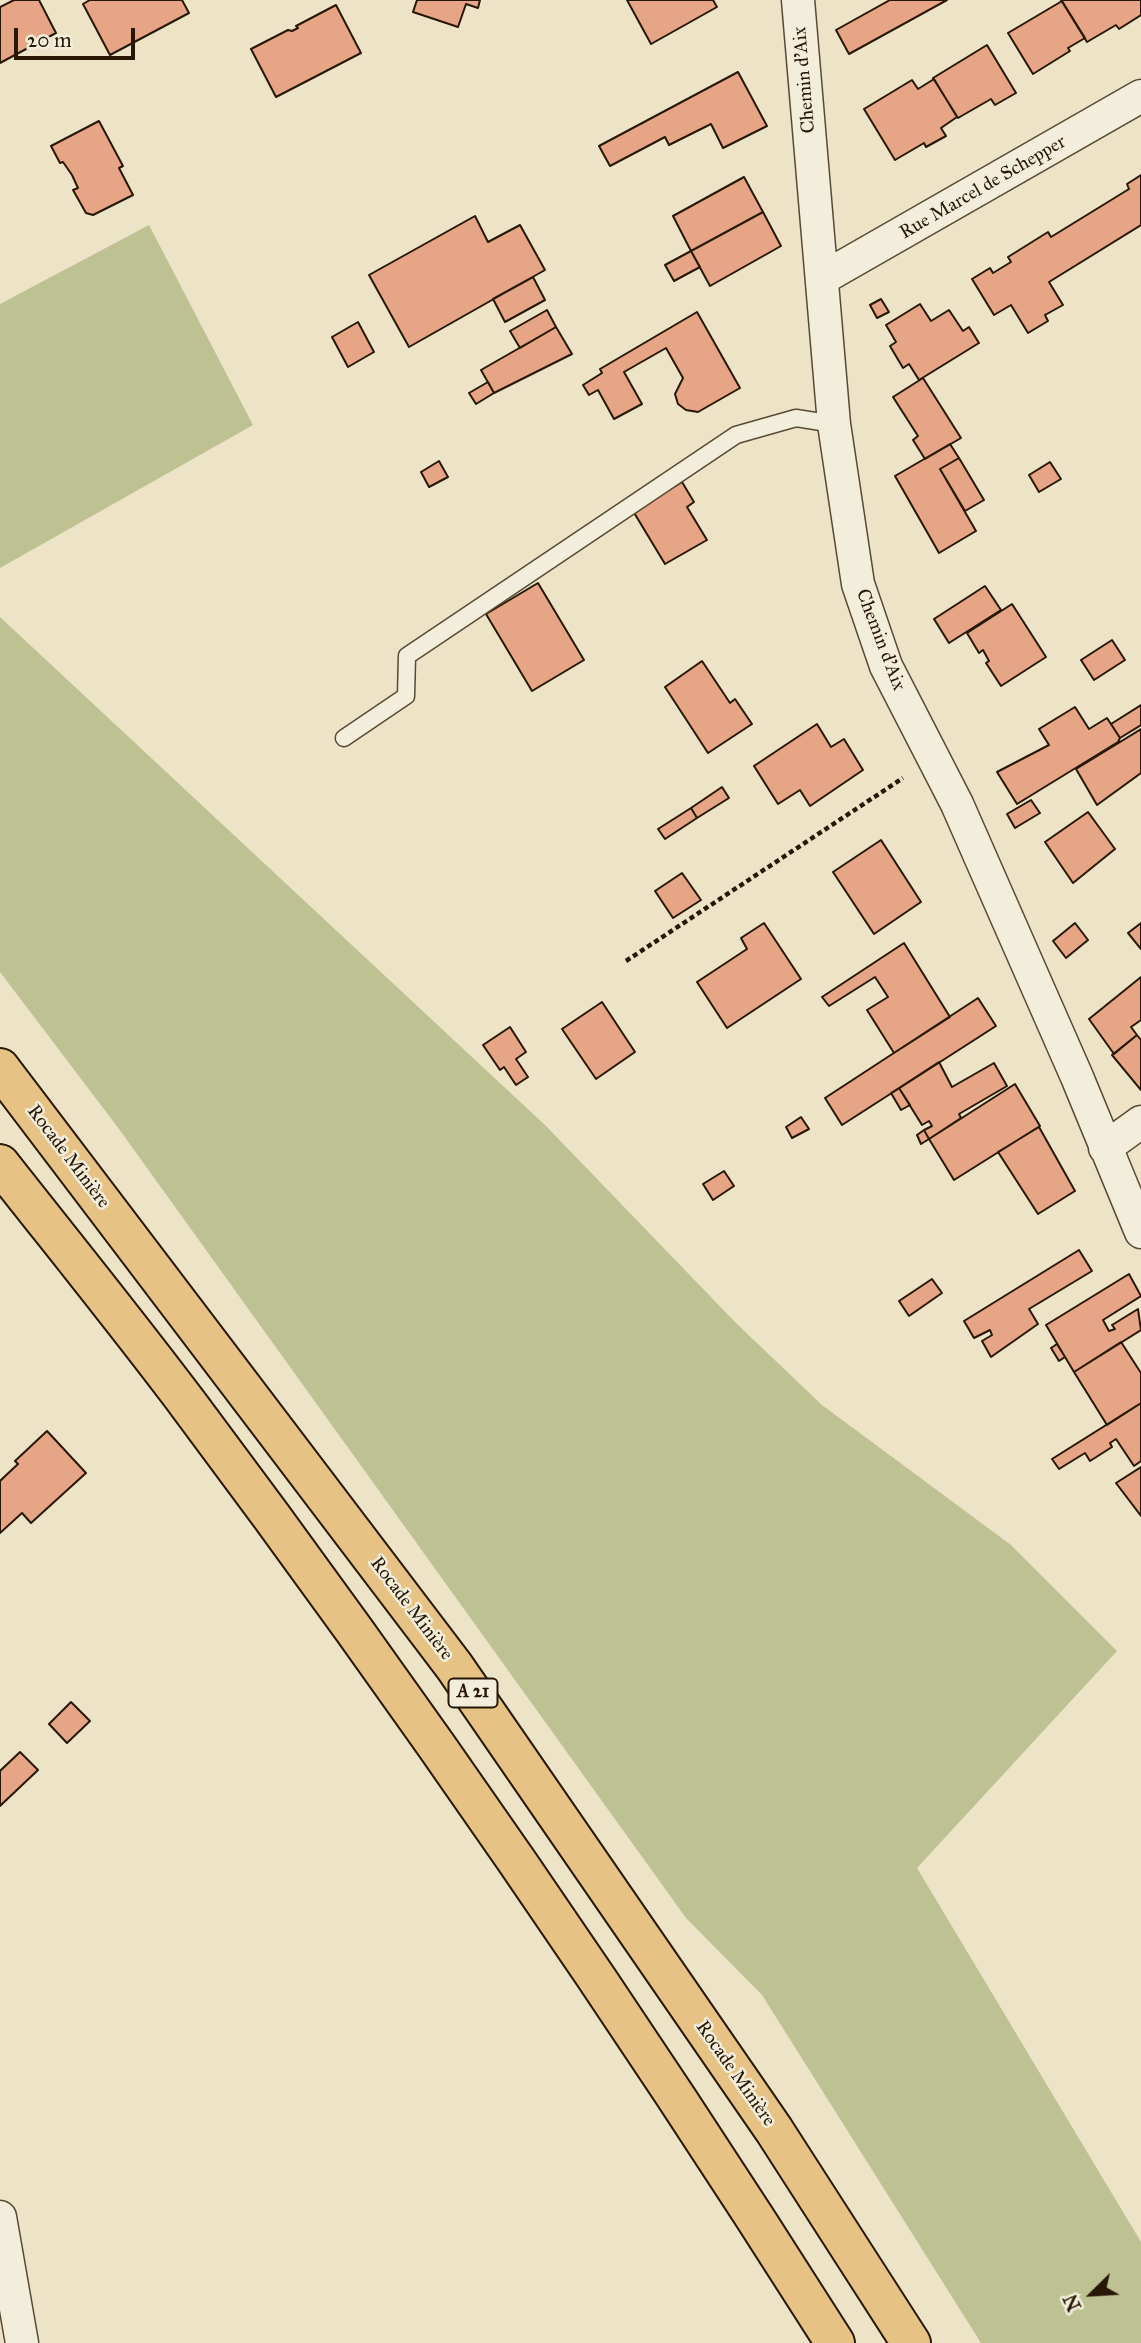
<!DOCTYPE html>
<html>
<head>
<meta charset="utf-8">
<style>
	body { margin:0 }
	#map { position:relative; width:1141px; height:2343px; overflow:hidden; background:#ede4c8; font-family:"IM FELL Great Primer",serif }
	canvas { display:block }
	.north { position:absolute; left:1057px; top:2259px; width:70px; height:70px; -webkit-text-stroke:5px #f3eddb; paint-order:stroke; rotate:246deg; font-size:19px; font-weight:700; line-height:28px; text-align:center; color:#271703 }
	.north::after { content:''; display:block; margin:auto; width:24px; height:32px; background:#271703; clip-path:polygon(50% 0,100% 100%,50% 72%,0 100%) }
	.scale { position:absolute; left:14px; top:28px; width:121px; height:32px; box-sizing:border-box; border:4px solid #271703; border-top:0; padding-left:9px; font-size:21px; line-height:24px; white-space:nowrap; color:#271703; -webkit-text-stroke:5px #f3eddb; paint-order:stroke }
</style>
</head>
<body>
<div id="map">
<canvas width="1141" height="2343"></canvas>
<div class="north">N</div>
<div class="scale">20 m</div>
</div>
<script>
const ctx = document.querySelector('canvas').getContext('2d');
ctx.lineJoin = 'round';
function paint(path, color) { ctx.fillStyle = color; ctx.fill(path, 'evenodd'); }
function strokePath(path, color, width, dash) { ctx.strokeStyle = color; ctx.lineWidth = width; ctx.lineCap = dash ? 'butt' : 'round'; ctx.setLineDash(dash || []); ctx.stroke(path); }
function label(font, color, halo, rows, align = 'center') {
  ctx.font = font + ' "IM FELL Great Primer",serif'; ctx.lineWidth = 5; ctx.setLineDash([]); ctx.textBaseline = 'middle'; ctx.strokeStyle = halo; ctx.fillStyle = color; for (const [text, x, y, turn = 0] of rows) {
    ctx.save(); ctx.translate(x, y); ctx.rotate((+turn || 0) * Math.PI / 180); ctx.textAlign = isNaN(turn) ? turn : align; if (halo) ctx.strokeText(text, 0, 0); ctx.fillText(text, 0, 0); ctx.restore();
  }
}
paint(new Path2D(`
	M149,225L253,425L0,568V304Z
	M0,617L546,1126L736,1323L822,1405L1011,1545L1117,1651L917,1868L1141,2242V2343H981L762,1995L686,1918L119,1129L0,972Z`), '#bec292');
const building = new Path2D(`
	M14,0H39L56,33L0,63V7Z
	M90,0H182L189,13L110,55L83,4Z
	M417,0H480L478,8L466,4L458,27L413,12Z
	M627,0H713L717,7L651,44Z
	M890,0H947L849,54L836,30Z
	M1141,0V15L1119,29L1116,25L1087,42L1061,0Z
	M1062,1L1085,38L1068,48L1070,51L1033,74L1008,33Z
	M336,5L361,53L276,97L251,49L288,30L292,31L298,28L296,26Z
	M987,45L1016,93L995,105L991,99L958,118L933,78Z
	M738,72L767,126L723,148L711,124L669,145L665,137L610,166L599,146Z
	M934,79L957,117L941,128L946,136L926,147L924,143L895,160L864,109L912,80L918,89Z
	M99,121L123,166L119,168L133,195L93,215L86,213L73,190L78,188L72,175L63,162L60,163L51,146Z
	M1141,175V225L1049,282L1063,305L1045,315L1048,321L1028,333L1011,305L994,315L972,279L990,268L993,273L1011,262L1008,257L1048,232L1051,237L1129,189L1127,184Z
	M744,177L763,212L691,251L673,216Z
	M763,212L781,246L710,286L691,251Z
	M475,216L488,242L520,225L545,270L409,347L369,275Z
	M691,251L700,267L674,281L665,265Z
	M533,277L545,300L505,322L493,299Z
	M881,299L889,312L877,318L870,305Z
	M920,304L931,321L949,310L963,331L969,327L979,343L919,380L909,364L903,368L890,346L896,342L886,325Z
	M547,310L556,327L520,348L510,331Z
	M697,312L740,388L698,412L686,410L678,404L675,394L683,378L666,348L624,372L642,404L614,419L598,390L589,395L583,385L602,373L600,369Z
	M358,322L374,352L348,367L332,337Z
	M556,327L572,354L494,393L481,370Z
	M923,378L961,438L925,459L913,440L918,436L893,397Z
	M488,382L494,393L476,404L469,393Z
	M950,444L959,458L940,469L976,531L939,553L895,476Z
	M959,458L984,500L965,511L940,469Z
	M439,461L448,477L429,487L421,472Z
	M1050,462L1061,479L1039,492L1029,475Z
	M682,482L694,502L687,507L707,540L665,564L633,511Z
	M538,583L584,660L532,691L486,614Z
	M985,586L1001,610L949,643L934,619Z
	M1012,604L1046,657L1001,686L986,663L989,661L983,650L979,653L967,633Z
	M1112,640L1125,660L1094,680L1081,660Z
	M702,661L730,703L735,699L752,724L708,753L665,687Z
	M1141,705V725L1120,738L1111,724Z
	M1075,707L1089,729L1107,718L1120,738L1118,742L1017,804L997,772L1049,745L1039,729Z
	M817,724L831,747L844,739L863,770L810,806L800,790L778,804L754,766Z
	M1141,729V773L1097,805L1076,769Z
	M722,787L729,798L697,818L691,808Z
	M1031,800L1040,813L1015,828L1007,814Z
	M691,808L697,818L665,839L658,829Z
	M1088,812L1115,849L1073,883L1045,842Z
	M881,840L921,902L874,934L833,872Z
	M682,873L701,900L673,918L655,891Z
	M764,923L801,979L727,1028L697,982L747,949L741,938Z
	M1075,923L1088,940L1066,958L1053,941Z
	M1141,923V949L1128,933Z
	M904,943L950,1017L894,1053L867,1010L888,997L875,977L829,1006L822,997Z
	M1141,977V1020L1131,1027L1137,1035L1114,1054L1089,1019Z
	M978,998L996,1026L842,1125L825,1098Z
	M602,1002L635,1052L596,1079L562,1029Z
	M510,1027L526,1052L516,1059L528,1077L516,1085L504,1067L500,1070L483,1045Z
	M1137,1035L1141,1040V1090L1112,1055Z
	M939,1062L952,1087L994,1063L1007,1086L959,1114L961,1118L929,1139L924,1130L932,1126L929,1121L922,1125L899,1088Z
	M1015,1084L1040,1126L954,1180L929,1139Z
	M899,1088L910,1105L901,1110L891,1093Z
	M801,1117L809,1129L792,1138L786,1127Z
	M1039,1127L1075,1191L1038,1214L998,1152Z
	M924,1130L929,1139L921,1144L917,1135Z
	M724,1171L734,1186L713,1200L703,1184Z
	M1079,1250L1092,1271L1029,1309L1038,1324L991,1357L982,1341L992,1335L990,1330L974,1338L964,1321Z
	M1129,1274L1141,1296L1103,1320L1109,1331L1115,1329L1112,1325L1138,1309L1141,1330L1074,1372L1046,1325Z
	M932,1279L942,1293L909,1316L899,1301Z
	M1121,1342L1141,1373V1403L1107,1425L1074,1372Z
	M1057,1344L1065,1357L1059,1361L1051,1348Z
	M1141,1403V1461L1134,1466L1116,1439L1110,1443L1112,1447L1090,1461L1085,1453L1059,1469L1052,1459Z
	M47,1431L86,1473L31,1523L22,1513L0,1533V1481L18,1464L15,1461Z
	M1141,1467V1516L1116,1483Z
	M71,1702L90,1721L67,1743L49,1724Z
	M20,1752L38,1770L0,1806V1771Z`);
paint(building, '#e6a584');
strokePath(building, '#271703', 2);
const lane = new Path2D(`
	M344,738L406,696L407,656L736,435L796,418L834,424`);
const street = new Path2D(`
	M798,0L834,424L858,584L886,666L957,804L1077,1077L1141,1232
	M823,278L1141,96
	M1105,1148L1141,1122
	M0,2217L22,2343`);
const highway = new Path2D(`
	M0,1068L454,1666L774,2130L911,2343
	M0,1164C63,1244 127,1323 188,1404C416,1708 632,2022 835,2343`);
strokePath(lane, '#584a34', 19);
strokePath(street, '#584a34', 35);
strokePath(highway, '#271703', 42);
strokePath(new Path2D(`
	M626,961L903,778`), '#271703', 4.5, [5, 3.5]);
strokePath(lane, '#f3eddb', 16);
strokePath(street, '#f3eddb', 32);
strokePath(highway, '#e6c284', 38);
for (const [x, y, w] of [
	[473,1693,49]
]) { const box = new Path2D(); box.roundRect(x - w / 2, y - 14.5, w, 29, 5); ctx.fillStyle = '#f3eddb'; ctx.fill(box); strokePath(box, '#271703', 2); }
label('bold 18px', '#271703', null, [
	["A 21",473,1693]
]);
label('19px', '#271703', '#f3eddb', [
	["Chemin d'Aix",805,80,-95],
	["Rue Marcel de Schepper",983,188,-30],
	["Chemin d'Aix",880,640,69],
	["Rocade Minière",68,1157,53],
	["Rocade Minière",411,1609,53],
	["Rocade Minière",735,2074,55]
]);
</script>
</body>
</html>
